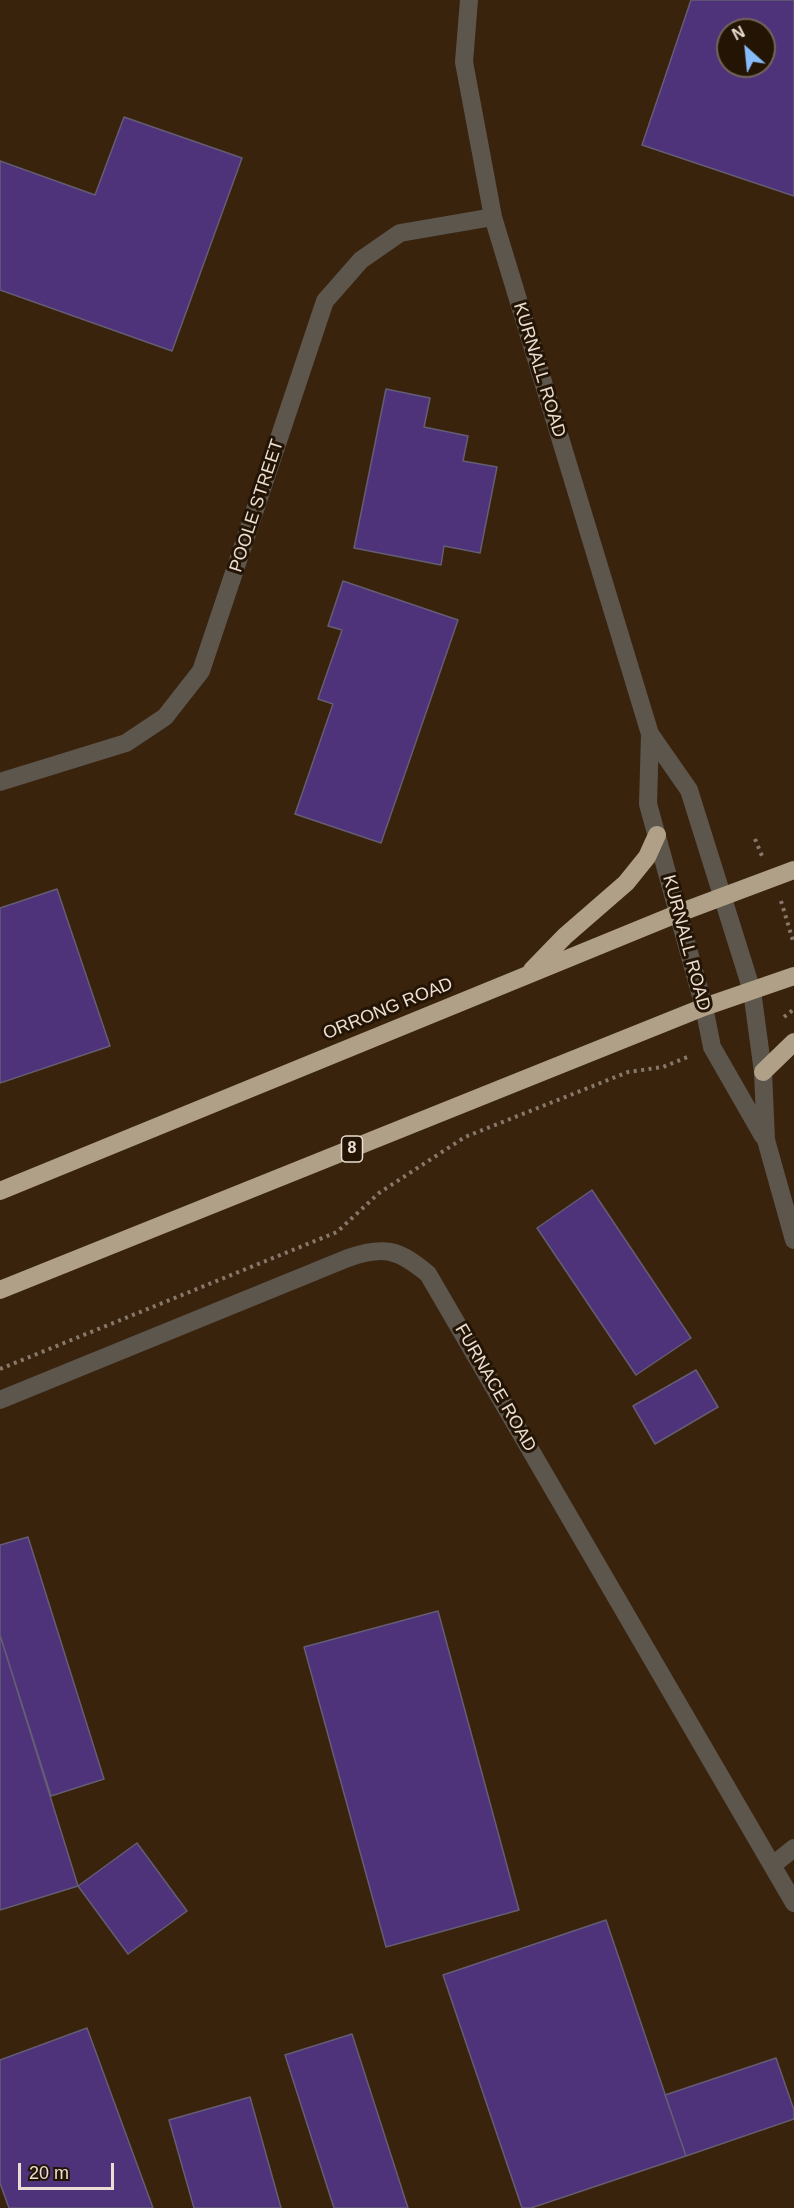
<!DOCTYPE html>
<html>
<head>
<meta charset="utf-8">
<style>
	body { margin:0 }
	#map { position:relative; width:794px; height:2208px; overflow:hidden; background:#2e1d0d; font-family:Helvetica,sans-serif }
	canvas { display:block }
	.north { position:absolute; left:716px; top:18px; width:60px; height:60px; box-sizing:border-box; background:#241404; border:2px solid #736557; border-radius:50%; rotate:333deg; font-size:16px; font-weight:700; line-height:24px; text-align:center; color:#eaded4 }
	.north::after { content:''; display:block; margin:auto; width:21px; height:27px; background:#88bbfc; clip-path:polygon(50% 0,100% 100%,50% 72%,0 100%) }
	.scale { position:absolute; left:18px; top:2163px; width:96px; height:27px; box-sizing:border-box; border:3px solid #eaded4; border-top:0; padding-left:8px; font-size:18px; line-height:21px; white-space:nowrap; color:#eaded4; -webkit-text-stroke:4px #241404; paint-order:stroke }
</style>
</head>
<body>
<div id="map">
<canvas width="794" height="2208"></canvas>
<div class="north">N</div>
<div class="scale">20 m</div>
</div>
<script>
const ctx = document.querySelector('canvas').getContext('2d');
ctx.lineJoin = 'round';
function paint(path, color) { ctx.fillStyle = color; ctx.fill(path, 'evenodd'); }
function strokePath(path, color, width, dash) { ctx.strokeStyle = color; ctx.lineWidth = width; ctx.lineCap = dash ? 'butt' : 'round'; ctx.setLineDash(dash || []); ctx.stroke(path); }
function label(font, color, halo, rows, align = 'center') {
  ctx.font = font + ' Helvetica,sans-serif'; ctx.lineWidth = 6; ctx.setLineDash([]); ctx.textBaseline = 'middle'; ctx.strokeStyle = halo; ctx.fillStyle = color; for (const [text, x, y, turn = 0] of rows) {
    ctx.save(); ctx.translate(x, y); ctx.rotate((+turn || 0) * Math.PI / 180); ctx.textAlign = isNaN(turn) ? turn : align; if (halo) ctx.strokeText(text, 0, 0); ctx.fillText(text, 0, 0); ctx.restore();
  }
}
paint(new Path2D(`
	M0,0H794V2208H0ZM728,30H764V66H728Z`), '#39230d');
const building = new Path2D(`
	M691,0H794V196L642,145ZM728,30H764V66H728Z
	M124,117L242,158L172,351L0,290V161L95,195Z
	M386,389L430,398L424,427L468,436L463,461L497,467L480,553L444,546L441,565L354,548Z
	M343,581L458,620L381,843L295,814L333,704L318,699L342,630L328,626Z
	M57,889L110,1046L0,1083V908Z
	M592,1190L691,1338L636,1375L537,1228Z
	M696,1370L718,1407L655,1444L633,1406Z
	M28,1537L104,1779L51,1796L0,1635V1545Z
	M438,1611L519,1910L386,1947L304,1647Z
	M0,1635L78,1886L0,1910Z
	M137,1843L187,1911L128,1954L78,1886Z
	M606,1920L686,2156L531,2208H522L443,1975Z
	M87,2028L153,2208H9L0,2183V2060Z
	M352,2034L408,2208H334L285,2055Z
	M776,2058L794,2110V2119L686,2156L665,2095Z
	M250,2097L281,2208H194L169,2120Z`);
paint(building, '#4e327a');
strokePath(building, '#645d74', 1.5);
strokePath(new Path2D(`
	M755,839L762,856
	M781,901L794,944
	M784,1017L794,1009
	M0,1369L337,1232L379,1193L465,1137L628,1072L663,1067L690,1056`), '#87786b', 4, [3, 4.5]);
strokePath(new Path2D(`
	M469,0L464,62L493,217L650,734L689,790L752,991L763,1072L766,1140L794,1240
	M650,734L648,804L704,1007L712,1047L763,1136
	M0,782L126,743L165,717L201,671L325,301L361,260L400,233L493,217
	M0,1400L348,1258C385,1245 399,1250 428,1274L794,1903
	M773,1865L794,1848`), '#5d564d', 18);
strokePath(new Path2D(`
	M532,970L565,936L626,883L647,857L657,835
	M763,1072L794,1042
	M0,1191L679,913L794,870
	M0,1290L704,1007L794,976`), '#b0a088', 18);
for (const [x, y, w] of [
	[352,1149,21]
]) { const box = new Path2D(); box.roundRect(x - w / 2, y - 13, w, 26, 4.5); ctx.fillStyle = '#241404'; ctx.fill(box); strokePath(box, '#eaded4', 1.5); }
label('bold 16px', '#eaded4', null, [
	["8",352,1149]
]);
label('18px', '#eaded4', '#241404', [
	["KURNALL ROAD",539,370,73],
	["POOLE STREET",257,506,-72],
	["KURNALL ROAD",686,943,75],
	["ORRONG ROAD",388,1009,-22],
	["FURNACE ROAD",495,1388,60]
]);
</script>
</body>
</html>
